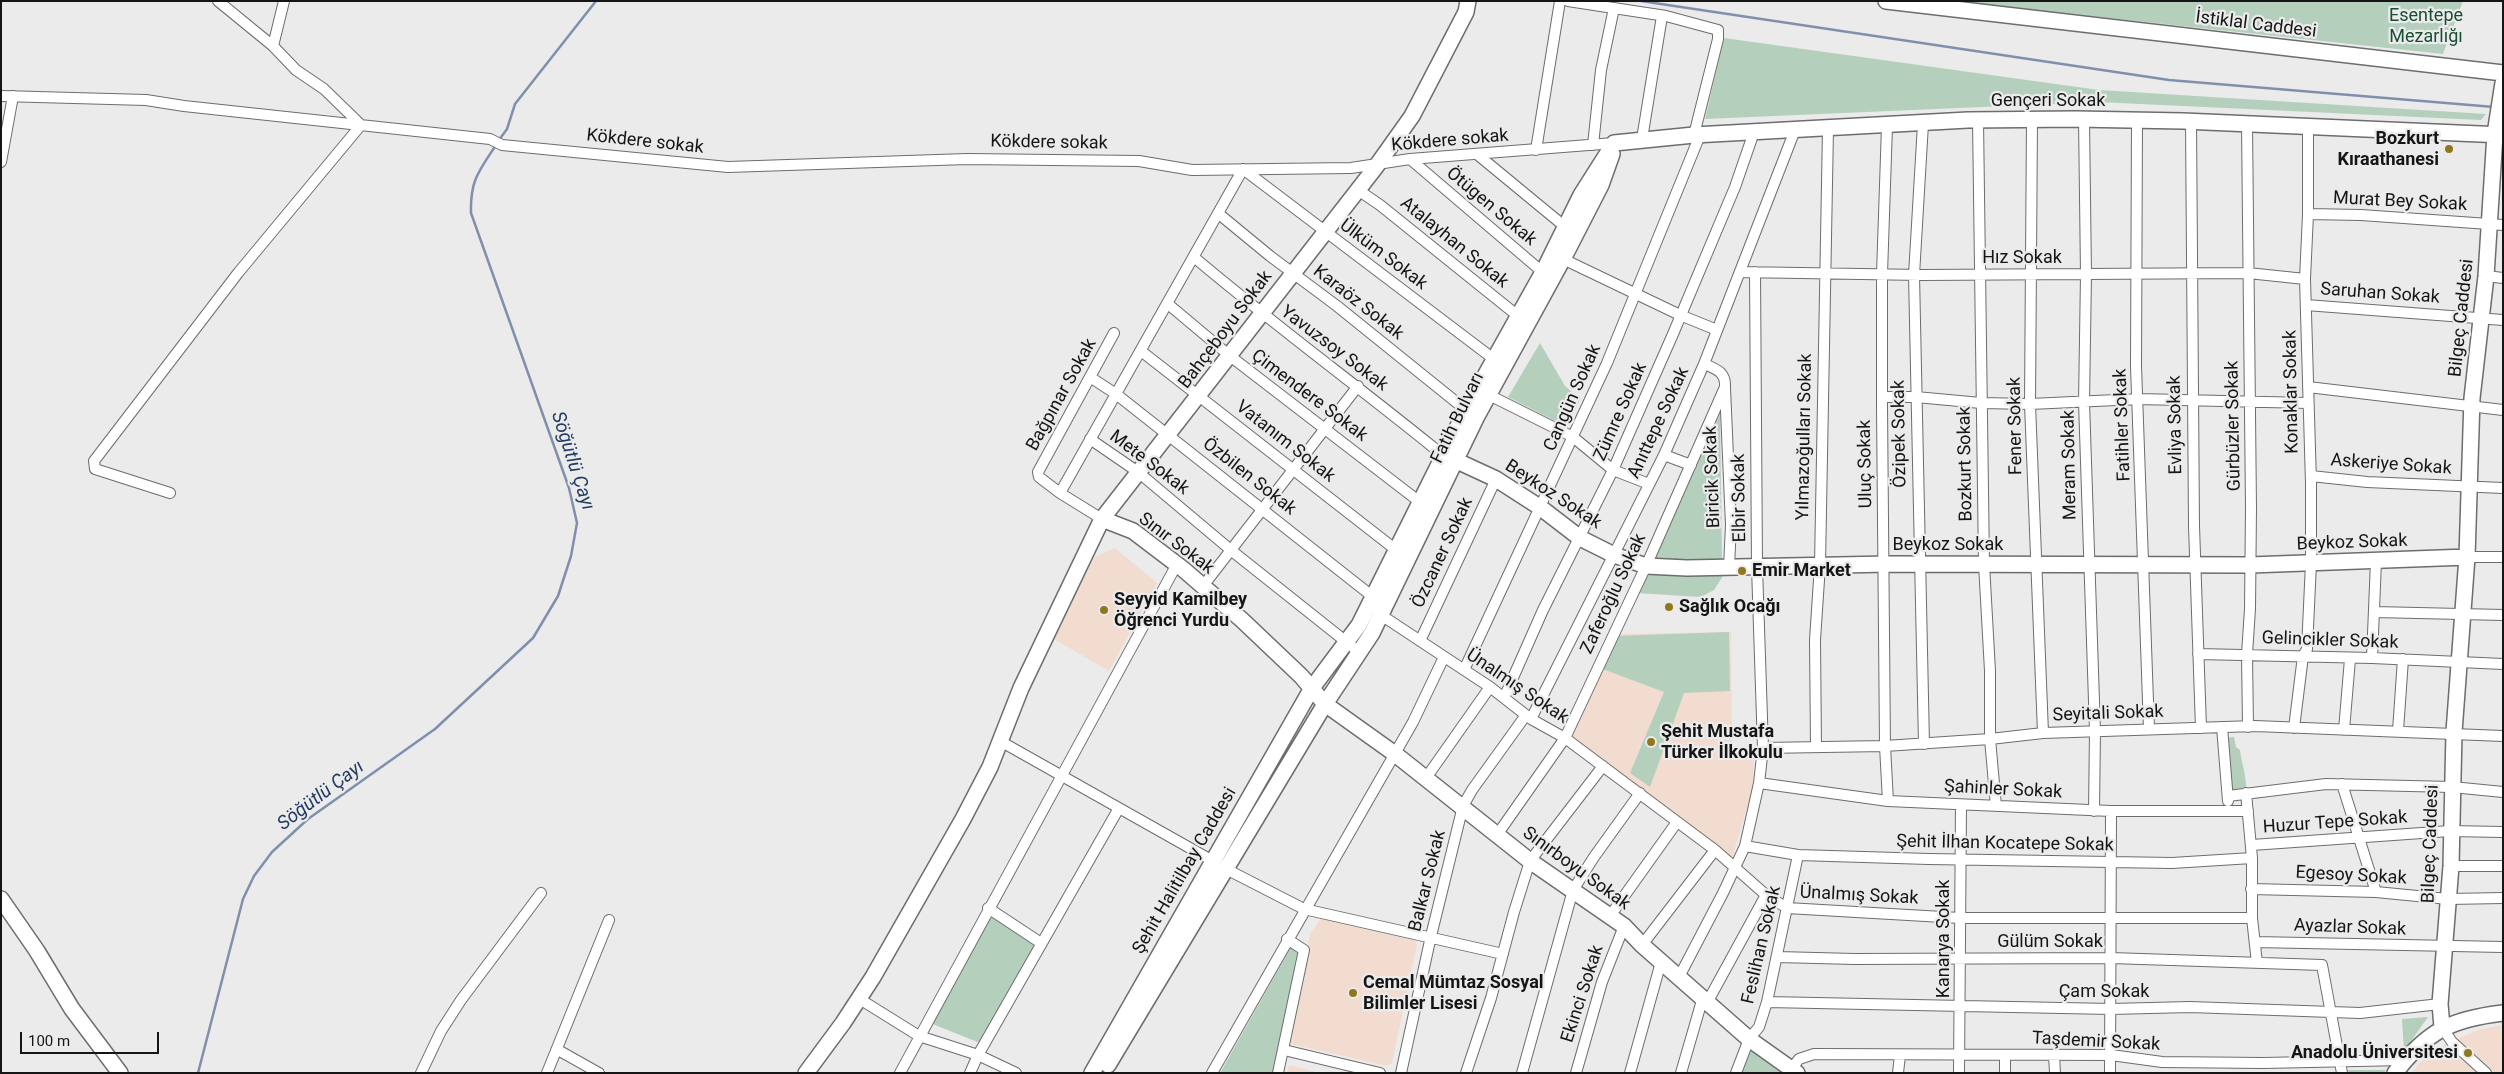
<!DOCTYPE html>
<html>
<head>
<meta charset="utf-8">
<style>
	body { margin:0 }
	#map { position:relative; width:2504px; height:1074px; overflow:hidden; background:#ebebec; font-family:Roboto,sans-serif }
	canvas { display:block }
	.frame { position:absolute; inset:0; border:2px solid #151515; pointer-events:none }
	.scale { position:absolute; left:20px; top:1032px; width:139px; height:22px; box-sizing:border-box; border:2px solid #151515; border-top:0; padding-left:6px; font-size:15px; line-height:18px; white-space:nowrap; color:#151515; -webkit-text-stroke:4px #ebebec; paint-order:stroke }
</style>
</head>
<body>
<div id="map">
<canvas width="2504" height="1074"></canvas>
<div class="frame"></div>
<div class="scale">100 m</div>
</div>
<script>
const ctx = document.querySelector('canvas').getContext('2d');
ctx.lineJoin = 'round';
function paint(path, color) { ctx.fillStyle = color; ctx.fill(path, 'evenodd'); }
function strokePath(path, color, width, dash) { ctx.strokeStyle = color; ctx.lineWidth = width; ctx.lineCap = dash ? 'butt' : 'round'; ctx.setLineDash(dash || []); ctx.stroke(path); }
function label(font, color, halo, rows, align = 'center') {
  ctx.font = font + ' Roboto,sans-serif'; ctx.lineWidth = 4.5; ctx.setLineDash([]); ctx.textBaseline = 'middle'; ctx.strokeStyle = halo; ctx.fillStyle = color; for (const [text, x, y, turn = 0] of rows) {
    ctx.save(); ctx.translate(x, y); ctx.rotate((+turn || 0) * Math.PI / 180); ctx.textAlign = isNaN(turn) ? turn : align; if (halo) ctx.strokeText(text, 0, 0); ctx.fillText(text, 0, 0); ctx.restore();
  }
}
paint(new Path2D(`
	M1115,548L1157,583L1109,671L1052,638L1095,557Z
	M1731,632L1732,746H1755L1752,791L1732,858L1565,738L1612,634Z
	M1321,918L1414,939L1417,945L1392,1063L1387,1066L1291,1044L1289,1041L1310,934Z
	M2503,1025V1073H2412L2419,1063L2447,1043L2478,1030Z
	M1289,1065L1320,1073H1287Z`), '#f2dccf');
paint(new Path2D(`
	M1950,1H2463L2443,54Z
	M1724,38L2099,90L2486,114L2481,120L2098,102L1705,119Z
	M1540,343L1565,386L1580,399L1567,427L1508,397Z
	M1720,414L1722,562H1653Z
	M1649,566L1726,571L1714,590L1701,597L1636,593Z
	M1729,632L1730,691L1684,693L1650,787L1630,773L1664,692L1600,668L1614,636Z
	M2234,737L2236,747L2240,750C2241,760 2247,779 2246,788L2229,794L2225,738Z
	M991,913L1037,943L980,1043L930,1023Z
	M1294,942L1305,949L1274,1073H1220Z
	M2428,1017L2404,1051L2402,1019Z
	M1753,1050L1782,1068L1781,1073H1742L1747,1054Z
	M2348,1070H2386L2384,1073H2349Z`), '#b5cfbd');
strokePath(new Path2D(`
	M1641,1L2169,80L2494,107
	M499,140L507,129L515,104L596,1
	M198,1073L243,899L254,876L272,852L308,819L435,729L533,638L558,596L571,556L577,523L569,488L471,213C470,180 479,171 496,145`), '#8090ac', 2.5);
const street = new Path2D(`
	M1568,1L1666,16L1718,30V39L1694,135
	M273,46L284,1
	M1,96L146,100L184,106L490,139L502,145L728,167L967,159L1139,161L1192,170L1351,168L1410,159L1614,143
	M2032,119L2030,404L2043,733
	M2084,119L2086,275L2084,402L2095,731L2094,811
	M1978,120L1984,564L1990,671V739L1996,806
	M2137,120L2136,366L2149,729
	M2191,121L2194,526L2201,728
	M1923,124L1914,275L1924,744
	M2247,124L2251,508L2250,609L2247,654L2248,727
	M1887,126L1882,274V406L1885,746L1888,801
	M1642,139L1662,16
	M1593,145L1601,70L1614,8
	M1536,150L1560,1
	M1478,155L1569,230
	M1410,159L1546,275
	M1,162L13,96
	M1358,190L1380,205L1523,320
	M1219,214L1270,256L1337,306L1471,414
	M2308,214L2361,215L2503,225
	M1195,258C1273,324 1355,384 1434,448L1448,456
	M1563,259L1680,315L1717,330
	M1740,272L1921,275L2248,273L2305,279
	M2486,276L2503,278
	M1168,304L1230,356L1425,506
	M2306,305L2503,320
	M1141,351L1400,553
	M1090,377L1116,394L1377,600
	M2308,387L2503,410
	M1725,388L1731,525L1729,567
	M1489,395L1573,437L1613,470L1649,484
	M1882,397H1916L1981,403L2030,404L2138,399L2308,403
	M1090,439L1138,472L1232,551L1359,652
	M1664,455L1691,465
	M2311,476L2367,482L2503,488
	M170,493L95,469L94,461L238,273L361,125L324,89L296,70L273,46L218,1
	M1060,493L1243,169L1499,363
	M1102,519L1060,493L1039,477L1038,472L1114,333
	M2467,557H2503
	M1203,586L1358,386
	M2375,612L2503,615
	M1381,615L1490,687L1531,719L1565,738L1715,850L1766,895L1787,908L1960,918H2252V858
	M1420,641L1496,479
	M2198,654L2372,658L2503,664
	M2372,658L2376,561
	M1464,670L1607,363L1700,135
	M1504,698L1543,610L1613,470L1673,334L1735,187L1754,132
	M1531,719L1664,455L1704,364L1795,130
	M2222,727L2228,801
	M2294,728L2303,656L2307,649L2311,563V483L2305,279L2308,214V126
	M2344,730L2350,659
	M2398,731L2403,659
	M1000,741L1213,861
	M1816,746L1815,640L1820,565L1828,129
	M1763,748L1885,746L1990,739L2043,733L2255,726L2503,736
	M1426,778L1490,687
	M1759,783L1888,801L2111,811H2248
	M2342,784L2376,892
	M2228,796L2326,784L2452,787L2503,792
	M1497,835L1565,738L1646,566L1725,387C1726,372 1716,369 1704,364
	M2252,845L2450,831L2503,832
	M1745,846L1798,855L1929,859L2172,863L2252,858L2246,793
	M2451,866H2503
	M1226,869L1304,909L1503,954
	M2251,889L2376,892L2448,899L2503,898
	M988,908L1041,943
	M1610,916L1677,822
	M2252,918L2257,963
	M2255,942L2503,947
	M1642,945L1715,850
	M1777,957L1855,959L2111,958L2322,965L2342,1073
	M1679,977L1723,893L1745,846L1759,783L1763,748L1757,567L1755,272
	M858,998L919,1036L978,1055L1016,1073
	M1708,1001L1766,895
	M1767,1002L2111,1009L2190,1007L2360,1013L2440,1004
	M2442,1027L2452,1042L2486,1073
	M558,1050L599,1073
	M1284,1050L1380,1073
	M2005,1055V1073
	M2054,1055L2055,1073
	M1789,1072L1799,1059L1814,1054L2111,1055L2162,1062L2263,1063L2405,1060
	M421,1073L441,1031L461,1000L541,893
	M547,1073L609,920
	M900,1073L1177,564
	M970,1073L978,1055L1119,808
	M1212,1073L1413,722L1444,657
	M1278,1073L1304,950L1287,939
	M1401,1073L1431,936L1463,806L1472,790L1526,715
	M1466,1073L1491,998L1514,912L1530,861L1603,766
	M1522,1073L1573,890L1594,857L1640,793
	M1576,1073L1602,982L1624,926
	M1630,1073L1661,962
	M1681,1073L1703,997
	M1736,1073L1749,1039L1759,1027L1767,1002L1798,855
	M1898,1073L1900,1055
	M1959,1073L1961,805
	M2110,1073L2111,811`);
const secondary = new Path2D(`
	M1886,1L2503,73
	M1614,143L1694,135L1968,120L2076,119L2183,121L2503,135
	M1457,461L1496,479L1541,508L1580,538L1614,555L1646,566L1687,568L1889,564L2250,565L2467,557
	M1102,519L1133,531L1183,569L1242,620L1301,676L1325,704L1395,754L1530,861L1624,926L1642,945L1749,1039L1797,1073
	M1,899L37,951L72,1009L120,1073
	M2442,1027L2440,1004L2451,866L2454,732L2467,557L2472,398L2486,276L2495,134L2503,83
	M1108,1065L1325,704L1372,633L1476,418L1563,259L1601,185L1612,154
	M806,1073L843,1023L873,977L963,819L990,767L1021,688L1102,519L1375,168L1412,116L1466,12L1468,1
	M1092,1073L1312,688L1359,625L1466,410L1543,272L1581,195L1614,143
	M2395,1073C2427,1031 2451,1019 2503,1013`);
strokePath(street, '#6d6d6e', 12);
strokePath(secondary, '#6d6d6e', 18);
strokePath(street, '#fff', 10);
strokePath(secondary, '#fff', 15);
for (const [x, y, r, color] of [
	[2449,149,5,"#91761c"],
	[1742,571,5,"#91761c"],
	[1669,607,5,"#91761c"],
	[1104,610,5,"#91761c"],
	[1651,742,5,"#91761c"],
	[1353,993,5,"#91761c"],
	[2468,1053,5,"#91761c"]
]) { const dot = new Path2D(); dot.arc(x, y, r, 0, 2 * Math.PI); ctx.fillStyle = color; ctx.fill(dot); strokePath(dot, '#ebebec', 2); }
label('18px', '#194e31', '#ebebec', [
	["Esentepe",2426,16],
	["Mezarlığı",2426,37]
]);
label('18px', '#151515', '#ebebec', [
	["İstiklal Caddesi",2256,25,7],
	["Gençeri Sokak",2048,101],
	["Kökdere sokak",1450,141,-5],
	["Kökdere sokak",645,142,6],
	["Kökdere sokak",1049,143,1],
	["Murat Bey Sokak",2400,202,3],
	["Ötügen Sokak",1491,207,40],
	["Atalayhan Sokak",1454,243,39],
	["Ülküm Sokak",1383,255,37],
	["Hız Sokak",2022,258],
	["Saruhan Sokak",2380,294,4],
	["Karaöz Sokak",1358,303,38],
	["Bilgeç Caddesi",2462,318,-84],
	["Bahçeboyu Sokak",1226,330,-53],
	["Yavuzsoy Sokak",1334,349,37],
	["Konaklar Sokak",2292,392,-91],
	["Bağpınar Sokak",1062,395,-61],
	["Çimendere Sokak",1309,396,37],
	["Cangün Sokak",1573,398,-66],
	["Zümre Sokak",1621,412,-66],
	["Fatih Bulvarı",1458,418,-64],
	["Anıttepe Sokak",1659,423,-65],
	["Fatihler Sokak",2123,425,-92],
	["Evliya Sokak",2176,425,-91],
	["Fener Sokak",2016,426,-91],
	["Gürbüzler Sokak",2234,426,-91],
	["Özipek Sokak",1900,434,-91],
	["Yılmazoğulları Sokak",1805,437,-89],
	["Vatanım Sokak",1285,442,38],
	["Mete Sokak",1149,463,37],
	["Uluç Sokak",1866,464,-91],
	["Bozkurt Sokak",1966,464,-91],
	["Meram Sokak",2070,465,-91],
	["Askeriye Sokak",2391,465,4],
	["Özbilen Sokak",1249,477,38],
	["Biricik Sokak",1713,477,-92],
	["Beykoz Sokak",1553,495,33],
	["Elbir Sokak",1740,498,-91],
	["Beykoz Sokak",2352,543,-2],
	["Sınır Sokak",1176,544,37],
	["Beykoz Sokak",1948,545],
	["Özcaner Sokak",1443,553,-65],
	["Zaferoğlu Sokak",1614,594,-65],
	["Gelincikler Sokak",2330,641,2],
	["Ünalmış Sokak",1517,687,34],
	["Seyitali Sokak",2108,714,-2],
	["Şahinler Sokak",2003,790,3],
	["Huzur Tepe Sokak",2335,823,-4],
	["Şehit İlhan Kocatepe Sokak",2005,844,1],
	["Bilgeç Caddesi",2431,844,-88],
	["Sınırboyu Sokak",1576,869,36],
	["Şehit Halitilbay Caddesi",1185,871,-60],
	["Egesoy Sokak",2351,876,3],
	["Balkar Sokak",1428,881,-76],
	["Ünalmış Sokak",1859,896,3],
	["Ayazlar Sokak",2350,928,2],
	["Kanarya Sokak",1944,939,-90],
	["Gülüm Sokak",2050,942],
	["Feslihan Sokak",1762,945,-77],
	["Çam Sokak",2104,992],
	["Ekinci Sokak",1583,994,-72],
	["Taşdemir Sokak",2096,1042,3]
]);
label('bold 18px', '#151515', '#ebebec', [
	["Bozkurt",2439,139,"right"],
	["Kıraathanesi",2439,160,"right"],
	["Emir Market",1752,571],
	["Seyyid Kamilbey",1114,600],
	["Öğrenci Yurdu",1114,621],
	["Sağlık Ocağı",1679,607],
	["Şehit Mustafa",1661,732],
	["Türker İlkokulu",1661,753],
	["Cemal Mümtaz Sosyal",1363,983],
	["Bilimler Lisesi",1363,1004],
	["Anadolu Üniversitesi",2458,1053,"right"]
], 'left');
label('italic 19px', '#233a61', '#ebebec', [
	["Söğütlü Çayı",572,461,72],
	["Söğütlü Çayı",321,796,-37]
]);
</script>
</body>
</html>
